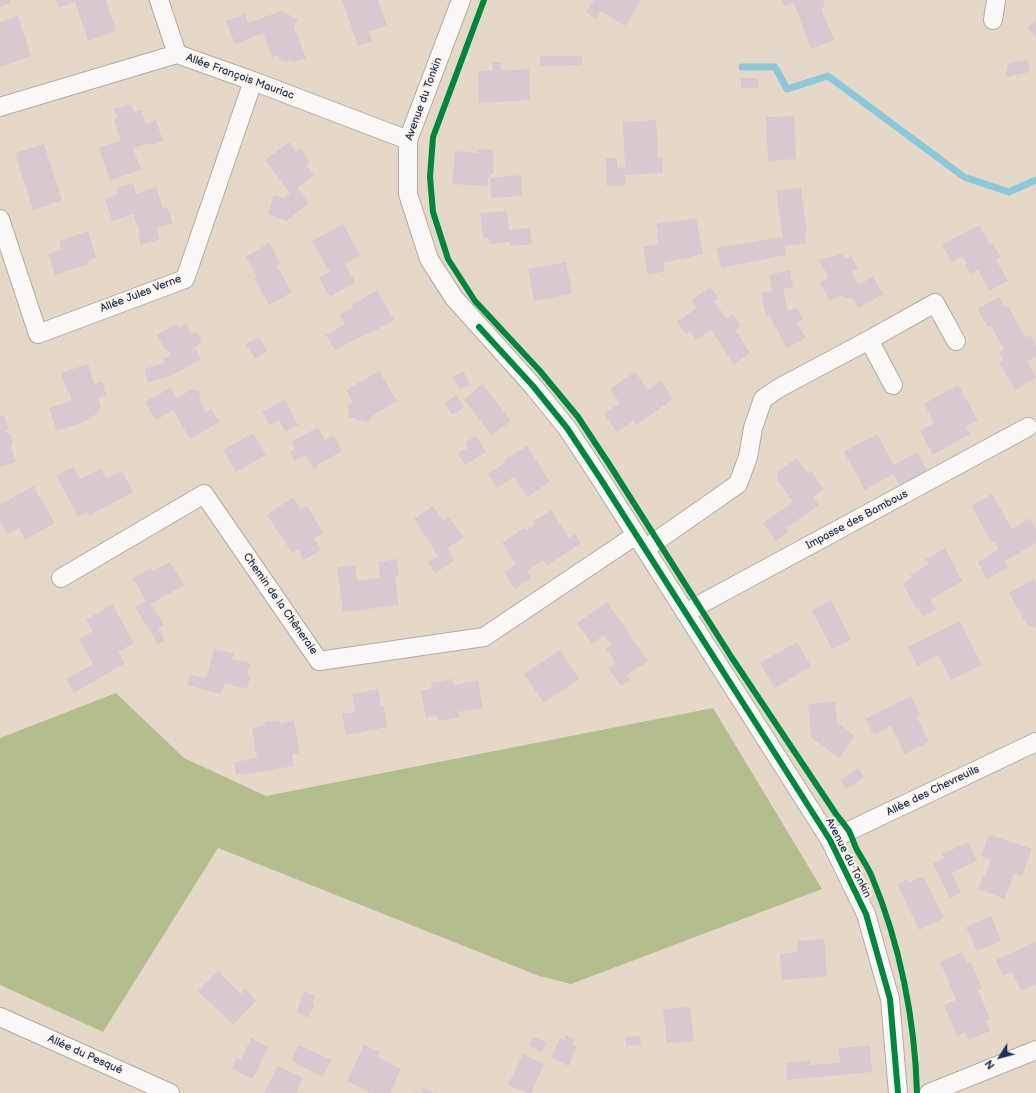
<!DOCTYPE html>
<html>
<head>
<meta charset="utf-8">
<style>
	body { margin:0 }
	#map { position:relative; width:1036px; height:1093px; overflow:hidden; background:#e6d8c8; font-family:"Balsamiq Sans",sans-serif }
	canvas { display:block }
	.north { position:absolute; left:980px; top:1037px; width:40px; height:40px; -webkit-text-stroke:3px #fcf5e5; paint-order:stroke; rotate:234deg; font-size:11px; font-weight:700; line-height:16px; text-align:center; color:#1b2f5e }
	.north::after { content:''; display:block; margin:auto; width:14px; height:18px; background:#1b2f5e; clip-path:polygon(50% 0,100% 100%,50% 72%,0 100%) }
</style>
</head>
<body>
<div id="map">
<canvas width="1036" height="1093"></canvas>
<div class="north">N</div>
</div>
<script>
const ctx = document.querySelector('canvas').getContext('2d');
ctx.lineJoin = 'round';
function paint(path, color) { ctx.fillStyle = color; ctx.fill(path, 'evenodd'); }
function strokePath(path, color, width, dash) { ctx.strokeStyle = color; ctx.lineWidth = width; ctx.lineCap = dash ? 'butt' : 'round'; ctx.setLineDash(dash || []); ctx.stroke(path); }
function label(font, color, halo, rows, align = 'center') {
  ctx.font = font + ' "Balsamiq Sans",sans-serif'; ctx.lineWidth = 4; ctx.setLineDash([]); ctx.textBaseline = 'middle'; ctx.strokeStyle = halo; ctx.fillStyle = color; for (const [text, x, y, turn = 0] of rows) {
    ctx.save(); ctx.translate(x, y); ctx.rotate((+turn || 0) * Math.PI / 180); ctx.textAlign = isNaN(turn) ? turn : align; if (halo) ctx.strokeText(text, 0, 0); ctx.fillText(text, 0, 0); ctx.restore();
  }
}
paint(new Path2D(`
	M116,693L184,758L266,796L713,708L822,889L571,984L539,976L218,848L103,1032L0,985V738Z`), '#b4be8d');
strokePath(new Path2D(`
	M742,67H775L787,89L828,76L964,177L1009,192L1036,180`), '#8bc8da', 7);
paint(new Path2D(`
	M0,0H10L11,3L0,7Z
	M56,0H106L116,31L88,41L75,2L59,8Z
	M342,0H378L387,25L369,32L372,41L358,46Z
	M594,0H641L625,26L601,11L596,19L586,12Z
	M782,0H825L822,11L834,40L811,49L794,3L785,6Z
	M282,11L298,20L294,27L306,58L292,63L291,60L287,62L280,60L278,55L272,57L263,33L235,44L226,21L245,14L248,23Z
	M18,16L31,56L0,67V22Z
	M1036,20V38L1027,27Z
	M540,56H582V65L540,66Z
	M1028,60L1030,72L1006,77L1008,64Z
	M492,62H501V71L529,69L530,100L479,103L478,71H493Z
	M741,78H758L759,88H741Z
	M131,104L134,112L141,110L146,124L156,120L163,141L152,145L151,143L133,148L141,170L110,180L99,148L121,141L114,119L117,118L114,109Z
	M794,116L796,159L768,161L766,117Z
	M656,120L658,157H663V173L625,175L626,185L607,186L606,158H617V168L625,167L623,122Z
	M289,142L296,152L300,149L310,162L306,165L314,175L297,188L309,203L286,221L268,214L274,195L283,198L290,193L265,160Z
	M44,144L62,200L33,210L15,153Z
	M477,149L494,150L493,174H490V178L488,177V186L452,184L455,151L477,153Z
	M521,175L522,196L491,198L490,178Z
	M133,183L136,194L156,187L163,208L167,207L173,223L156,228L160,239L141,245L138,234L140,233L133,214L112,221L105,199L118,194L116,188Z
	M801,187L807,234H805L806,243L785,246L786,255L721,268L717,248L783,237L776,191Z
	M507,211L509,230L530,228L532,244L510,246V242L489,244V238H483L480,213Z
	M696,218L703,254L663,263L665,271L648,275L643,247L658,244L656,233H658L656,224Z
	M343,224L360,255L345,264L355,282L330,297L319,278L330,272L312,241Z
	M979,225L990,244L992,243L1001,257L996,260L1008,281L989,291L978,270L970,274L966,265L967,264L962,256L952,262L942,245Z
	M88,231L96,258L87,261L88,264L55,275L48,254L61,250L59,241Z
	M269,243L281,264L277,266L292,292L269,305L254,278L257,276L246,257Z
	M842,254L845,259L851,256L858,269L852,272L858,285L873,277L883,294L858,308L853,299L843,297L842,295L830,301L820,283L829,278L819,260Z
	M566,262L572,294L534,301L528,269Z
	M790,270L793,287L783,289L788,310L797,308L803,319L797,323L806,338L787,348L769,315L766,316L761,293L772,291L769,275Z
	M710,287L719,298L714,301L727,319L733,314L741,326L735,330L750,353L734,364L711,330L696,340L690,331L686,334L677,322L697,308L691,300Z
	M377,290L394,320L369,334L368,333L335,350L326,335L345,324L340,315L353,308L352,305Z
	M999,297L1005,308L1008,306L1025,337L1030,335L1036,346V357L1027,361L1036,378L1015,390L999,362L1003,360L999,352L1004,349L991,326L988,327L977,309Z
	M176,324L179,328L186,324L191,334L196,333L200,336L201,342L195,348L201,359L173,375L148,383L144,369L164,363L163,359L171,355L167,350L166,351L157,335Z
	M259,337L267,351L255,359L246,344Z
	M88,364L94,384L102,381L106,395L98,398L101,406L97,414L88,418L89,420L57,431L49,408L68,402L72,398L69,392L67,391L61,373Z
	M379,371L397,401L375,414L367,422L349,417L348,405L353,402L346,390Z
	M463,371L470,384L460,390L453,377Z
	M635,372L648,390L661,381L673,399L636,425L633,421L617,432L604,414L620,403L610,389Z
	M482,384L511,421L492,435L464,400Z
	M958,385L978,420L966,426L970,434L933,455L920,431L934,423L924,404Z
	M170,388L177,398L192,389L198,391L201,396L199,400L206,412L211,409L219,422L190,439L173,410L156,420L145,402Z
	M456,395L464,407L452,415L445,403Z
	M285,399L298,425L286,432L279,420L270,425L262,412Z
	M4,415L9,430L4,431L10,434L13,441L11,447L16,462L0,467V416Z
	M318,427L325,440L334,436L342,451L317,465L318,467L314,470L305,455L294,461L290,452L295,448L291,442Z
	M253,433L266,455L236,472L223,450Z
	M877,434L894,465L917,452L927,471L900,486L893,474L865,490L844,452Z
	M476,436L486,452L465,465L458,453L468,448L465,442Z
	M527,446L550,482L527,497L514,477L497,488L488,474L505,463L504,460Z
	M797,458L808,474L811,471L824,489L813,497L819,505L786,528L789,531L776,541L763,523L793,502L777,479L778,472Z
	M74,467L80,479L101,469L106,479L122,471L133,492L90,515L88,512L78,517L56,475Z
	M33,486L55,523L25,540L19,528L8,534L0,522V505Z
	M992,494L1012,529L1030,518L1036,529V543L1005,561L1008,567L987,579L978,562L999,549L995,542L992,543L971,506Z
	M293,497L301,509L307,506L323,533L314,538L321,550L304,560L298,549L292,553L267,515Z
	M433,506L443,521L449,517L464,538L447,548L455,560L435,573L428,562L438,556L414,519Z
	M551,510L569,538L575,534L581,543L547,566L543,560L527,571L531,578L515,589L504,572L516,564L502,543L524,528L526,531L535,525L534,521Z
	M945,548L962,581L930,600L936,609L923,617L918,607L916,608L903,584L912,578L910,575L929,564L926,559Z
	M397,559L399,576H395L399,605L343,612L337,568L355,565L357,581L380,578L378,562Z
	M170,562L184,585L151,604L164,625L158,629L165,640L158,644L135,607L146,601L133,578L151,568L153,571Z
	M1034,579L1036,583V629L1026,623L1009,593Z
	M831,600L851,640L832,649L812,611Z
	M607,602L648,661L627,675L630,680L621,686L608,668L616,663L606,649L611,645L604,635L592,644L577,623Z
	M112,604L134,643L118,652L125,663L74,693L66,679L93,664L79,639L93,631L86,620Z
	M960,621L982,665L951,680L938,655L917,666L908,647Z
	M797,642L811,666L775,688L760,663Z
	M214,649L234,654L232,659L250,663L247,675L250,676L247,689L225,683L221,694L187,685L190,675L206,678Z
	M560,650L579,679L544,703L524,674Z
	M452,679L453,685L478,680L483,708L458,712L460,717L438,721L437,715L426,718L421,691L432,688L431,683Z
	M378,689L381,707H384L387,727L346,735L342,714L355,712L352,694Z
	M911,696L920,715L917,717L929,742L905,754L891,726L874,735L865,719Z
	M835,702L837,722L855,737L839,758L811,737L808,704Z
	M280,720V723L294,720L299,753L292,754L294,766L241,775V773L236,774L234,762L257,758L252,728L265,725V722Z
	M858,768L864,778L846,789L840,780Z
	M991,835L1032,849L1022,876L1014,873L1005,899L978,889L984,875L985,876L991,860L984,858L982,854L988,837Z
	M968,842L977,861L951,873L961,892L950,898L933,863L944,858L942,854Z
	M920,877L925,879L944,918L919,930L897,884L908,879L909,883Z
	M991,916L1001,941L977,951L966,927Z
	M824,939L827,976L782,980L780,954L798,952L797,941Z
	M1035,942L1036,945V984L1021,991L1012,972L1003,976L996,960Z
	M962,952L967,963L971,962L982,988L978,990L990,1019L986,1021L990,1031L968,1040L965,1032L957,1036L944,1005L956,1000L940,962Z
	M218,971L241,994L245,989L256,1001L233,1025L198,991Z
	M305,991L315,996L312,1003L315,1004L308,1018L296,1012Z
	M690,1007L694,1041L667,1043L663,1009Z
	M566,1035L575,1040L573,1044L577,1046L569,1066L551,1058L560,1038L564,1040Z
	M640,1036L641,1045L626,1046L625,1037Z
	M533,1037L546,1042L542,1052L529,1046Z
	M251,1038L268,1047L253,1079L232,1069L237,1058L241,1060Z
	M299,1045L331,1060L323,1077L291,1061Z
	M364,1045L379,1052L377,1057L401,1069L390,1093H371L347,1081Z
	M870,1046L872,1072L787,1080L786,1063L810,1061V1065L840,1063L839,1048Z
	M523,1054L544,1064L531,1093H527L508,1085Z
	M278,1066L303,1078L296,1093H264Z
	M423,1087L435,1093H415L416,1091L421,1093Z`), '#d7c9cf');
const minor = new Path2D(`
	M159,0L177,54
	M461,0L408,140V194L429,259L454,298L533,386L567,428L600,478L830,840L866,914L890,999L898,1093
	M993,20L996,0
	M0,107L177,54L253,81L408,140
	M0,219L38,334L185,279L253,81
	M869,340L893,385
	M645,549L738,484L748,457L753,428L763,399L779,388L869,340L935,303L956,341
	M61,578L204,494L319,661L484,637L636,535
	M686,614L699,605L1028,427
	M830,840L1036,742
	M0,1017L170,1093
	M929,1093L1036,1050`);
strokePath(minor, '#b2aba5', 20);
strokePath(minor, '#fbf9f7', 18);
strokePath(new Path2D(`
	M484,0L433,137L430,177L433,212L448,259L475,301L540,371L578,417L609,464L732,658L836,814C840,819 845,825 849,831C852,837 854,844 857,850C862,859 868,867 872,877C900,944 915,1020 917,1093
	M479,327L533,386L567,428L600,478L830,840L866,914L890,999L898,1093`), '#00873e', 6);
label('11px', '#1b2f5e', '#fcf5e5', [
	["Allée François Mauriac",240,77,20],
	["Avenue du Tonkin",424,99,-70],
	["Allée Jules Verne",141,294,-21],
	["Impasse des Bambous",857,520,-28],
	["Chemin de la Chêneraie",280,604,55],
	["Allée des Chevreuils",933,791,-26],
	["Avenue du Tonkin",848,858,63],
	["Allée du Pesqué",85,1055,24]
]);
</script>
</body>
</html>
